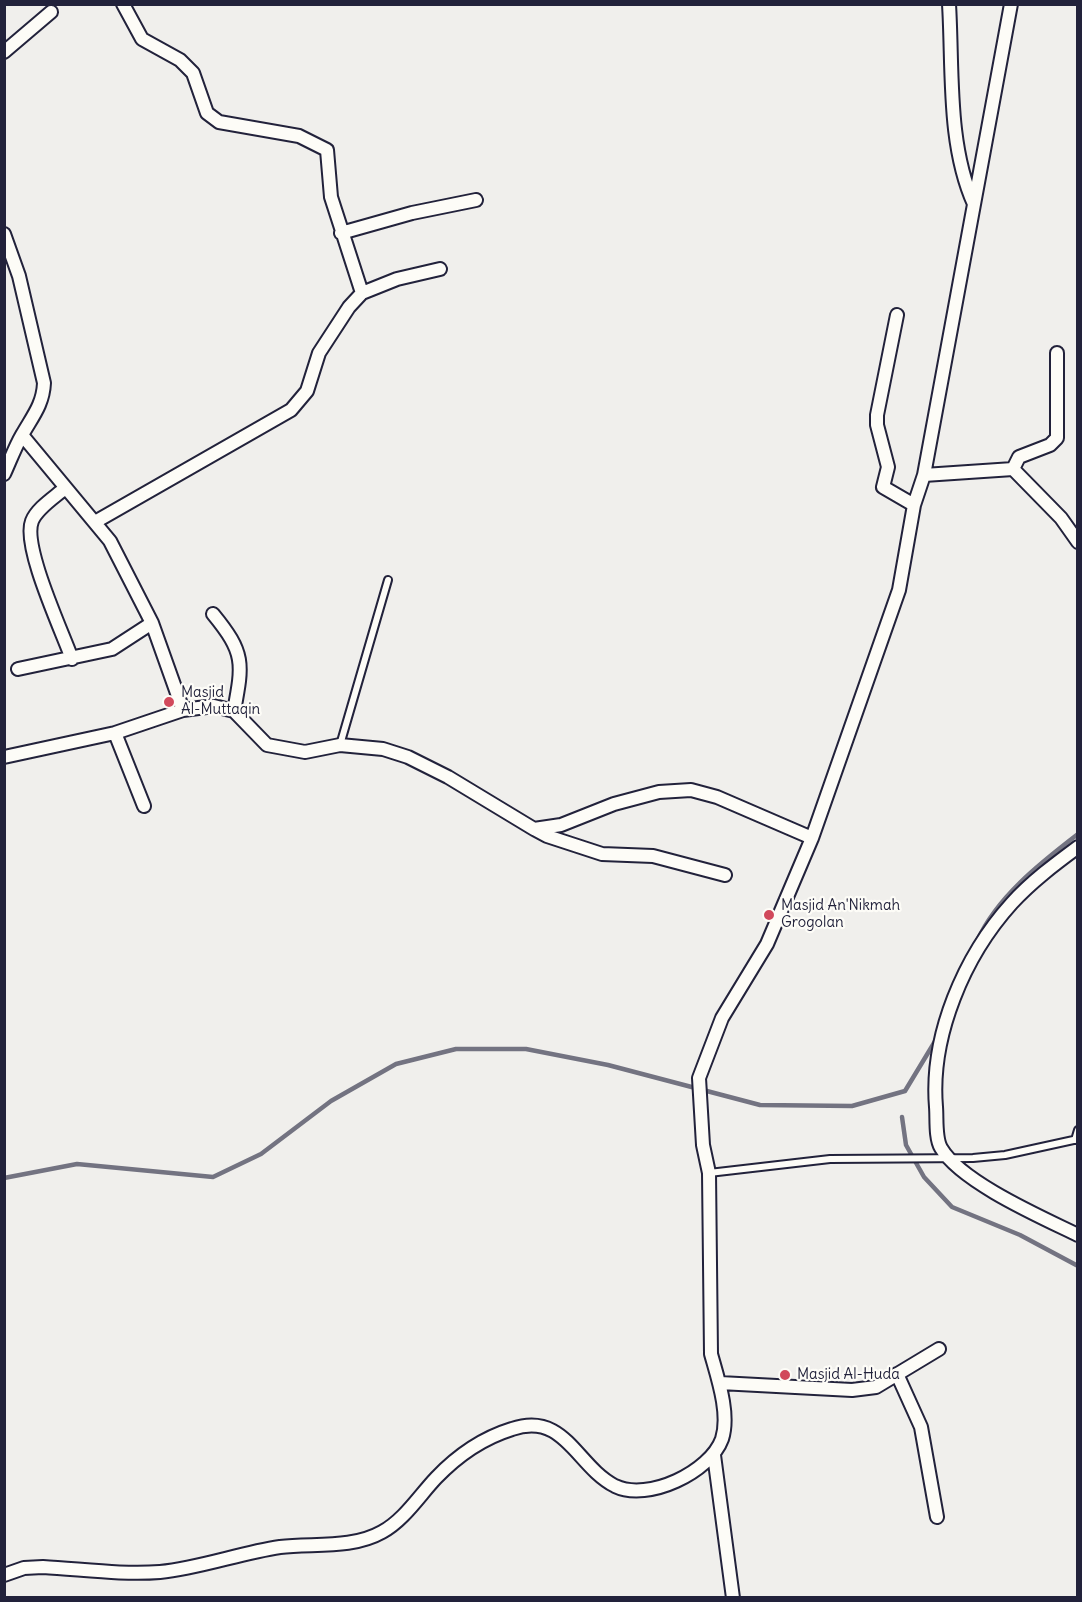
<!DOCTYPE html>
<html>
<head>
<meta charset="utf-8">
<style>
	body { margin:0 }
	#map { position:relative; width:1082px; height:1602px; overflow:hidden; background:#f0efec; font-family:Delius,sans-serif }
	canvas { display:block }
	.frame { position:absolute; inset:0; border:6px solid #22223b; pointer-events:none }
</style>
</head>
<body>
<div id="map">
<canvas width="1082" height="1602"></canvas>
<div class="frame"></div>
</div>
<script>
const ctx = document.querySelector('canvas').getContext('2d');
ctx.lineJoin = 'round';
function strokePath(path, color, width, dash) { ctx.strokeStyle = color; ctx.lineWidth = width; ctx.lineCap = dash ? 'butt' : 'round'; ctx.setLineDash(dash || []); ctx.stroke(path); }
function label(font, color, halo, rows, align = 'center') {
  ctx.font = font + ' Delius,sans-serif'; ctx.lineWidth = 4.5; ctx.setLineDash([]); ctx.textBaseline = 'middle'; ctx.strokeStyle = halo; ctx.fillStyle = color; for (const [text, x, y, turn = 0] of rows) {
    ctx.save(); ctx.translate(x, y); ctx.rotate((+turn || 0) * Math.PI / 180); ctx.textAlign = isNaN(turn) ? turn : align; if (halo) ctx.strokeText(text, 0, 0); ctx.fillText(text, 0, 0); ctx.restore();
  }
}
strokePath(new Path2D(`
	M977,941C997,897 1039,864 1078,834
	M902,1117L906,1145L924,1177L952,1207L1020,1235L1078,1266
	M4,1178L77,1164L213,1177L261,1154L331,1101L396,1064L456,1049H526L608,1065L760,1105L852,1106L905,1091L937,1038`), '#737381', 4.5);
const lane = new Path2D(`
	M340,745L388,580
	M1075,1140L1078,1130
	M709,1173L830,1159L973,1158L1005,1155L1078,1139`);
const street = new Path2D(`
	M123,4L142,39L180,60L193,73L207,113L219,122L299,136L327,150L331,197L362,293
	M949,4C953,69 947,144 974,204
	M4,52L51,12
	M341,233L412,213L476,200
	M4,234L19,276L44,383C43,405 32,417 22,435C15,447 10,461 4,474
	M897,315L877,415V425L888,467L883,487L914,505
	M22,435L110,541L152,623L183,710
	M1013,469L1019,457L1050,445L1057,438V353
	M924,475L1013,469L1061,518L1078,542
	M65,488C55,497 37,508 32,521C22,546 62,631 72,659
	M95,522L291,410L307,391L319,353L349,307L362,293L397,279L440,269
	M213,614C245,653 243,663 234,711
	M18,669L112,649L152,623
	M115,733L144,806
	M4,757L115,733L183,710L214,706L234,711L267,745L305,752L340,745L383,749L408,757L448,777L534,829L561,825L614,804L659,792L691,790L717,797L812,838
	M534,829L547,836L602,854L653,856L725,875
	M1078,847C1055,864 1031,882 1012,903C964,956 930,1036 936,1107C937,1118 935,1138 941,1148C961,1182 1041,1217 1078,1235
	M897,1374L921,1427L937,1517
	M720,1383L852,1390L876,1387L939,1349
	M714,1455L733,1598
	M4,1575L24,1568L43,1567C81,1569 122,1575 160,1572C200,1568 240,1553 280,1547C313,1543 352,1549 382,1532C404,1520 419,1496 436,1478C457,1456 483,1438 512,1429C565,1411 576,1466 615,1486C648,1502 710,1472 722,1439C730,1414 718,1379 711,1354L709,1173L703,1145L699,1078L722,1018L767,944L812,838L899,590L914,505L924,475L1011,4`);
strokePath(lane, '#22223b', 10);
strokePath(street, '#22223b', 16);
strokePath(lane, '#fdfcf7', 6);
strokePath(street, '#fdfcf7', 12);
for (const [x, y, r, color] of [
	[169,702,6,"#d1495b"],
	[769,915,6,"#d1495b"],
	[785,1375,6,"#d1495b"]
]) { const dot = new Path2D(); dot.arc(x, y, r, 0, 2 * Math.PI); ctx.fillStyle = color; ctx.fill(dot); strokePath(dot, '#fdfcf7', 2); }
label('15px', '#22223b', '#fdfcf7', [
	["Masjid",181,693],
	["Al-Muttaqin",181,710],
	["Masjid An'Nikmah",781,906],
	["Grogolan",781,923],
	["Masjid Al-Huda",797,1375]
], 'left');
</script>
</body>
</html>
